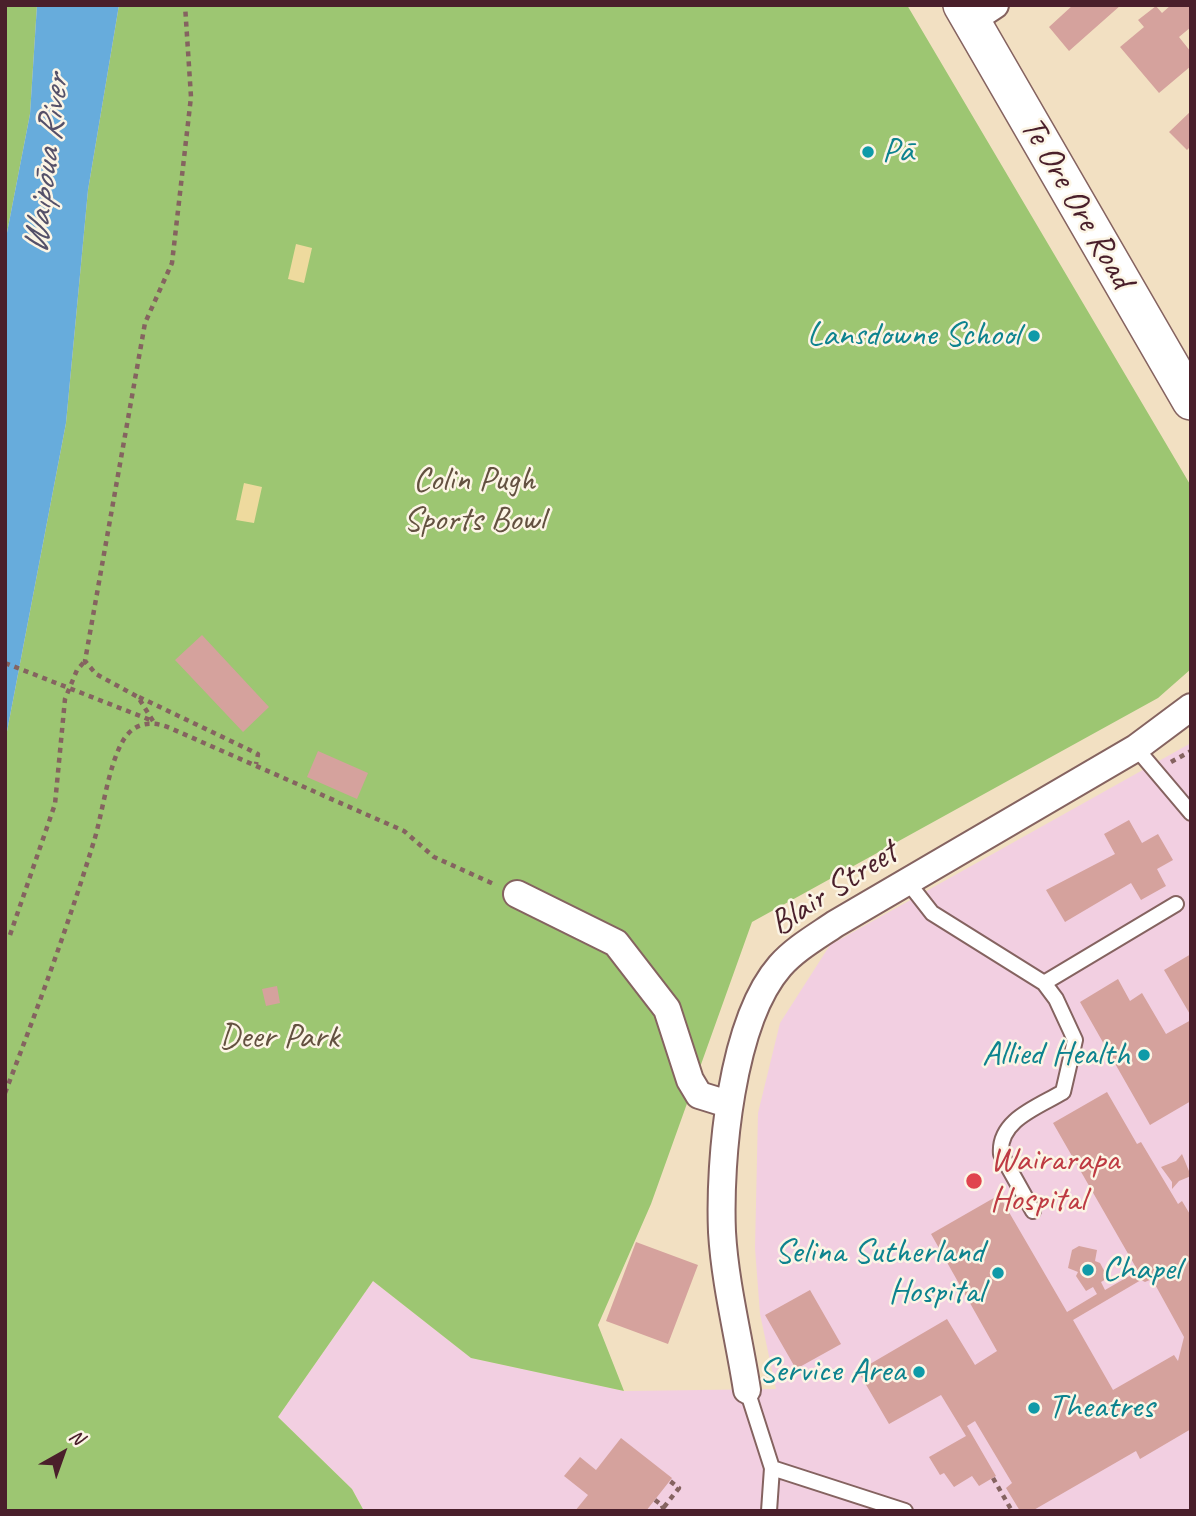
<!DOCTYPE html>
<html>
<head>
<meta charset="utf-8">
<style>
	body { margin:0 }
	#map { position:relative; width:1196px; height:1516px; overflow:hidden; background:#f2e0c2; font-family:Caveat,sans-serif }
	canvas { display:block }
	.frame { position:absolute; inset:0; border:7px solid #4a1f2b; pointer-events:none }
	.north { position:absolute; left:28px; top:1418px; width:70px; height:70px; -webkit-text-stroke:5px #fcf5e5; paint-order:stroke; rotate:40deg; font-size:19px; font-weight:700; line-height:28px; text-align:center; color:#4a1f2b }
	.north::after { content:''; display:block; margin:auto; width:24px; height:32px; background:#4a1f2b; clip-path:polygon(50% 0,100% 100%,50% 72%,0 100%) }
</style>
</head>
<body>
<div id="map">
<canvas width="1196" height="1516"></canvas>
<div class="frame"></div>
<div class="north">N</div>
</div>
<script>
const ctx = document.querySelector('canvas').getContext('2d');
ctx.lineJoin = 'round';
function paint(path, color) { ctx.fillStyle = color; ctx.fill(path, 'evenodd'); }
function strokePath(path, color, width, dash) { ctx.strokeStyle = color; ctx.lineWidth = width; ctx.lineCap = dash ? 'butt' : 'round'; ctx.setLineDash(dash || []); ctx.stroke(path); }
function label(font, color, halo, rows, align = 'center') {
  ctx.font = font + ' Caveat,sans-serif'; ctx.lineWidth = 5; ctx.setLineDash([]); ctx.textBaseline = 'middle'; ctx.strokeStyle = halo; ctx.fillStyle = color; for (const [text, x, y, turn = 0] of rows) {
    ctx.save(); ctx.translate(x, y); ctx.rotate((+turn || 0) * Math.PI / 180); ctx.textAlign = isNaN(turn) ? turn : align; if (halo) ctx.strokeText(text, 0, 0); ctx.fillText(text, 0, 0); ctx.restore();
  }
}
paint(new Path2D(`
	M1191,743V1511H364L352,1489L278,1417L373,1281L471,1358L624,1391L776,1389L760,1314L755,1248L758,1113L780,1023L830,945Z`), '#f2cfe1');
paint(new Path2D(`
	M5,5H37L30,114L5,243Z
	M119,5H907L1191,486V669L1158,698L752,922L651,1204L598,1325L624,1391L471,1358L373,1281L278,1417L352,1489L364,1511H5V742L66,423L88,190Z`), '#9dc672');
paint(new Path2D(`
	M296,244L312,248L304,283L288,279Z
	M244,483L262,487L254,523L236,520Z`), '#eeda9e');
paint(new Path2D(`
	M37,5H119L88,190L66,423L5,742V243L30,114Z`), '#67acdc');
paint(new Path2D(`
	M1073,5H1121L1069,51L1049,27Z
	M1171,5H1191V27L1179,37L1191,52V66L1159,93L1120,47L1144,27L1138,20L1156,6L1162,13Z
	M1191,111V146L1187,150L1169,132Z
	M202,635L269,707L243,732L175,660Z
	M318,751L368,773L357,799L307,777Z
	M1129,820L1142,843L1158,834L1173,860L1157,869L1166,886L1141,900L1131,883L1065,922L1046,890L1115,854L1104,834Z
	M1191,954V1016L1164,970Z
	M1118,979L1130,1001L1142,993L1166,1034L1191,1020V1101L1150,1125L1080,1002Z
	M277,986L280,1003L266,1006L262,989Z
	M1107,1092L1137,1144L1141,1142L1178,1204L1182,1201L1191,1216V1429L1140,1459L1136,1451L1032,1511H1020L1006,1488L1012,1483L975,1421L967,1426L996,1476L979,1486L972,1476L954,1487L944,1473L940,1475L929,1457L966,1436L941,1395L889,1424L858,1371L947,1319L975,1365L997,1351L931,1234L999,1195L1067,1312L1097,1294L1093,1287L1086,1291L1076,1276L1078,1272L1068,1268L1072,1250L1079,1246L1097,1250L1095,1261L1100,1263L1108,1278L1101,1282L1105,1290L1138,1271L1053,1123ZM1152,1279L1184,1337L1178,1361L1174,1355L1113,1390L1073,1320L1141,1280L1145,1282Z
	M1182,1154L1191,1176L1179,1181L1172,1189V1182L1161,1167L1176,1161Z
	M636,1242L698,1265L668,1344L606,1321Z
	M810,1290L841,1344L796,1369L765,1315Z
	M621,1438L672,1478L646,1511H575L588,1495L564,1476L580,1457L596,1470Z`), '#d5a29d');
const service = new Path2D(`
	M1136,748L1191,813
	M907,881L932,913L1044,983L1056,999L1075,1040L1063,1092C1038,1107 998,1120 1001,1154L1033,1211
	M1044,983L1176,904
	M747,1390L772,1468L769,1511
	M772,1468L905,1511`);
const minor = new Path2D(`
	M971,21L995,5
	M517,894L616,943L667,1009L690,1080L699,1095L728,1104
	M747,1390C739,1338 725,1284 722,1232C719,1160 731,1022 780,966C795,949 816,937 835,924L1136,748L1191,707`);
const secondary = new Path2D(`
	M962,5L1191,401`);
strokePath(service, '#856360', 18);
strokePath(minor, '#856360', 30);
strokePath(secondary, '#856360', 40);
strokePath(new Path2D(`
	M139,697L258,754L256,764
	M153,721L138,697L96,674L85,661L145,323L172,263L191,97L185,5
	M1171,762L1191,751
	M10,935L55,804L65,699L77,670L85,661
	M5,1093C37,1010 68,926 94,841C103,812 108,765 124,739C136,721 153,721 170,728L404,831L434,857L496,885
	M993,1478L1012,1511
	M655,1500L664,1507L656,1511
	M664,1507L679,1488L670,1481`), '#856360', 4.5, [5, 5]);
strokePath(service, '#fff', 14);
strokePath(minor, '#fff', 26);
strokePath(secondary, '#fff', 37);
strokePath(new Path2D(`
	M5,663L153,721`), '#856360', 4.5, [5, 5]);
for (const [x, y, r, color] of [
	[868,152,7,"#0f9aa8"],
	[1034,336,7,"#0f9aa8"],
	[1144,1055,7,"#0f9aa8"],
	[974,1181,9,"#e0444e"],
	[1088,1270,7,"#0f9aa8"],
	[998,1273,7,"#0f9aa8"],
	[919,1372,7,"#0f9aa8"],
	[1034,1408,7,"#0f9aa8"]
]) { const dot = new Path2D(); dot.arc(x, y, r, 0, 2 * Math.PI); ctx.fillStyle = color; ctx.fill(dot); strokePath(dot, '#fcf5e5', 2.5); }
label('35px', '#0d838f', '#fcf5e5', [
	["Pā",882,152,"left"],
	["Lansdowne School",1020,336],
	["Allied Health",1130,1055],
	["Selina Sutherland",984,1253],
	["Hospital",984,1293],
	["Chapel",1102,1270,"left"],
	["Service Area",905,1372],
	["Theatres",1048,1408,"left"]
], 'right');
label('35px', '#4a1f2b', '#fcf5e5', [
	["Te Ore Ore Road",1076,203,60],
	["Blair Street",834,889,-33]
]);
label('35px', '#635140', '#fcf5e5', [
	["Colin Pugh",474,481],
	["Sports Bowl",474,521],
	["Deer Park",279,1038]
]);
label('35px', '#be3a42', '#fcf5e5', [
	["Wairarapa",990,1161],
	["Hospital",990,1201]
], 'left');
label('italic 37px', '#545069', '#fcf5e5', [
	["Waipōua River",47,165,-83]
]);
</script>
</body>
</html>
